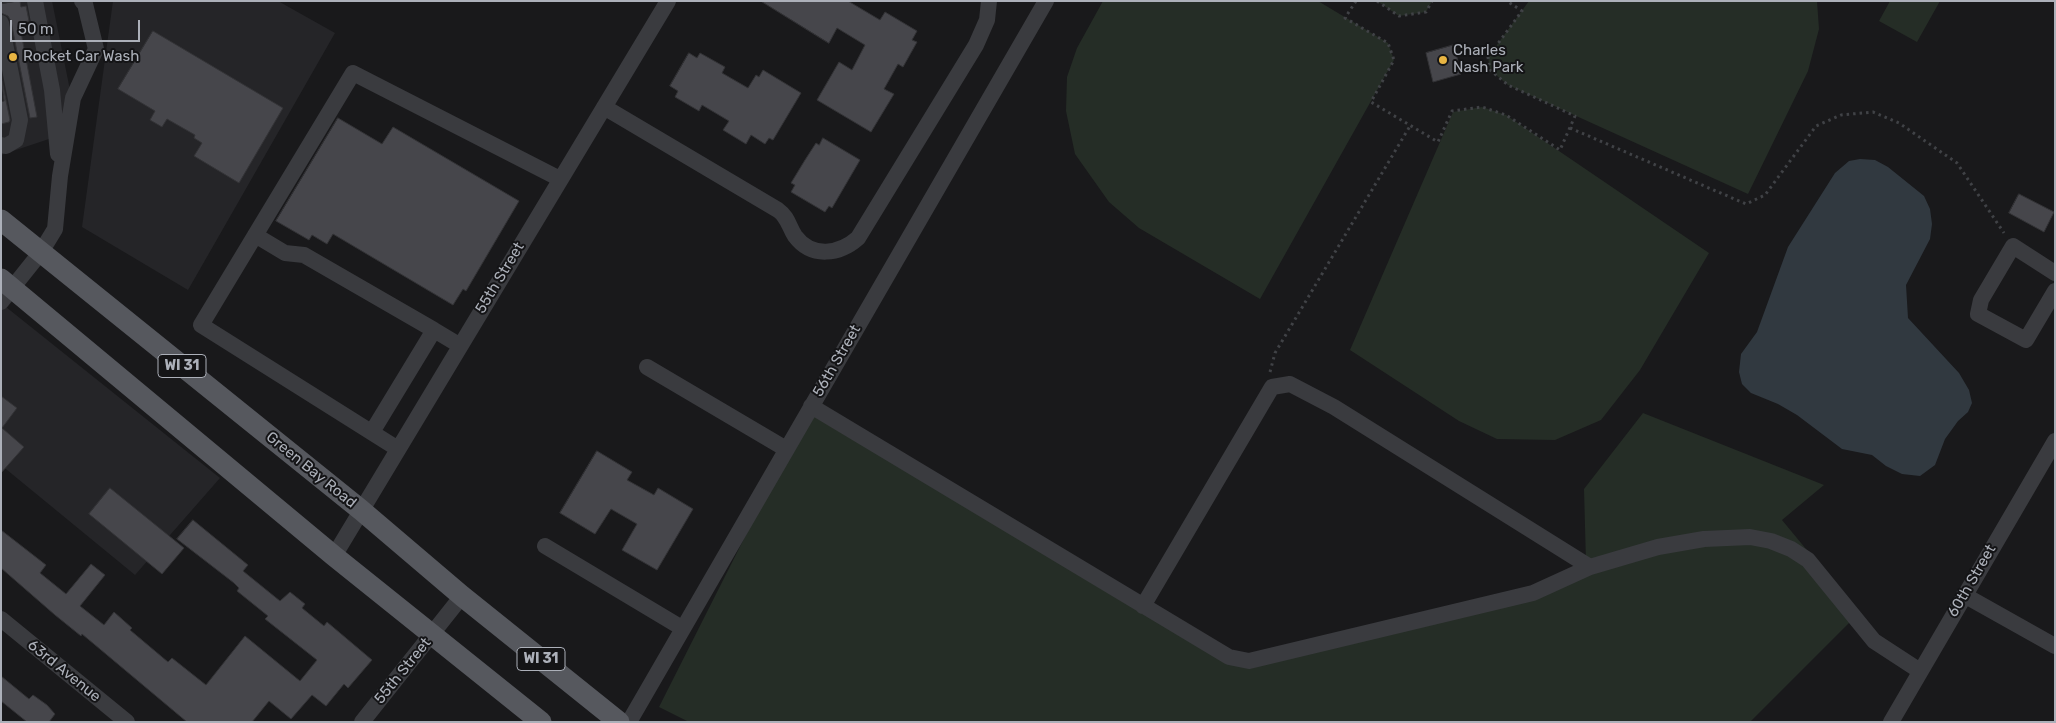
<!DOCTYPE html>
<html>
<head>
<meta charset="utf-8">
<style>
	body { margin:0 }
	#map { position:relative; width:2056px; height:723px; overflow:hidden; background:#19191b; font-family:Rubik,sans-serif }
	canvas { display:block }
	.frame { position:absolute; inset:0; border:2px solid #acb0b9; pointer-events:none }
	.scale { position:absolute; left:10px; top:20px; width:130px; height:22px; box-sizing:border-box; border:2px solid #acb0b9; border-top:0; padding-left:6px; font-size:15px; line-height:18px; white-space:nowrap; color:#acb0b9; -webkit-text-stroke:4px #141416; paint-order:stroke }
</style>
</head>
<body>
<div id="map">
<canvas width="2056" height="723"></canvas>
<div class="frame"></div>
<div class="scale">50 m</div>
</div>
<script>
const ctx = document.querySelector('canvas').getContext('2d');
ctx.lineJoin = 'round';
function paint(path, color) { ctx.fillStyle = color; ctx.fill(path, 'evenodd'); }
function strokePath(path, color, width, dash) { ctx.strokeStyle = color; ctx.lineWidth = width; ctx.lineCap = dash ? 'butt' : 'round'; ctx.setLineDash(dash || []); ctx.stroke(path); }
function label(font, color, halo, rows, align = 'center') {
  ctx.font = font + ' Rubik,sans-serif'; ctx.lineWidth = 4; ctx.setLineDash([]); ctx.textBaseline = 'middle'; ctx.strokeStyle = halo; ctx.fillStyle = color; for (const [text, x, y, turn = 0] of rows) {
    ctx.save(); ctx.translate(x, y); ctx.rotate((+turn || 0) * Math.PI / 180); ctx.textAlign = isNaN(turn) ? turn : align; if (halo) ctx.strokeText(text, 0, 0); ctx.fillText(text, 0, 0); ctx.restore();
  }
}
paint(new Path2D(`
	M1,1H52L70,90L61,135L1,155Z
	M113,1H278L335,33L188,290L82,227Z
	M1,303L220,478L135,575L1,465Z`), '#252528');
paint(new Path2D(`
	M1103,1H1318L1388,43L1394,60L1260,299L1139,228L1109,202L1075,154L1066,111L1067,77L1077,48Z
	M1377,1H1432L1426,12L1399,16Z
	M1529,1H1817L1819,29L1808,71L1748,194L1508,85L1490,70L1488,57Z
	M1890,1H1940L1917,42L1879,21Z
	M1482,107L1506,115L1709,253L1640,370L1601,420L1555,440L1497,439L1459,421L1350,350L1453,112Z
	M811,406L1249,661L1533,593L1586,563L1584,489L1643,413L1824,485L1782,520L1859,613L1750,722H689L659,707Z`), '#252d26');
paint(new Path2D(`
	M1860,159L1875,160L1888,167L1924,196L1930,209L1932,224L1930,239L1906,285L1908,318L1959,373L1969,390L1972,403L1968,412L1958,421L1945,439L1935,465L1920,476L1902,474L1886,466L1872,455L1842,449L1797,415L1778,404L1751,393L1742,384L1739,372L1741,354L1757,332L1788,247L1835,173L1849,161Z`), '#313940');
const building = new Path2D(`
	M20,1L21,7L26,6L29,21L23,22L24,26L20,27L37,117L30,118L11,21L8,16L1,13V4Z
	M761,1H848L880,20L885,12L917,31L912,40L917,42L903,67L898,64L884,89L894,94L871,132L817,100L839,62L852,70L865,45L837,28L829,43Z
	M153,31L283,108L239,183L194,156L202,143L194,138L195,135L167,119L162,127L150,120L155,111L118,89Z
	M1454,45L1461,74L1433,82L1426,53Z
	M689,53L697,58L700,53L725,67L722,73L748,88L756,75L759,77L763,70L801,93L773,140L769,138L765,144L751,135L746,144L723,130L729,121L702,105L699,111L675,97L678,91L670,86Z
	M1,76L10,120L9,122L1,124V102L4,101Z
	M338,118L382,144L393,127L519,201L466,291L463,289L453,305L333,234L327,244L312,235L309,240L276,221Z
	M823,138L860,160L832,208L829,206L825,212L791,192L795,185L791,183L805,160L816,143L819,145Z
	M2019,194L2054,212L2044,232L2009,213Z
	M1,396L17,408L2,428L24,447L1,473Z
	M597,451L632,472L627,480L654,495L658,488L693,509L657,570L622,550L637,524L611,509L595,534L560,513Z
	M110,488L184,548L162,574L89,514Z
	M193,520L248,565L243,571L280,601L290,592L305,604L302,608L324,626L327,622L372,660L348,688L344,684L326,706L312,695L291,719L269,701L252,722H187L82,634L81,636L55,615L1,568V530L46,565L40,573L66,594L91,564L105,575L80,606L104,625L114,612L132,628L130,630L168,662L172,658L206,685L245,636L300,681L317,660L265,619L268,616L237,591L239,588L234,583L177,539Z
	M1,676L29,699L33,695L47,705L55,714L49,722H27L1,701Z`);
paint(building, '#46464b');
strokePath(building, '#333336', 1);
strokePath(new Path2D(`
	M1356,1L1345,18L1388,43L1394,60L1371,102L1438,142L1452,111L1482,107L1506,115L1560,150L1575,116L1508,85L1490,70L1488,57L1522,11L1507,1
	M1377,1L1399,16L1426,12L1432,1
	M1570,128L1746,204L1765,195L1816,126L1841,115L1873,112L1899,123L1957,163L2004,233
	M1270,372L1275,353L1410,126`), '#404246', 3, [2.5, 4]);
strokePath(new Path2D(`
	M35,1L52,90L58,154
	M1,23L20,120L16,140L6,146L1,145
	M604,107L778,210C788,217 789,227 795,236C812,259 840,254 858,238L976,45L987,20L989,1
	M255,235L285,253L304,255L434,330
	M2055,273L2013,246L1981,300L1978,314L2026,340L2055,291
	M1,302L41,252L55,229L60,176L73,98L96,49L85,4L82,1
	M647,367L786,449
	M811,406L1229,657L1249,661L1533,593L1590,567L1658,547L1704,539L1750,537L1771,541L1791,549L1808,560L1874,641L1920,671
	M372,432L434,330L459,345
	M398,449L201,325L353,73L560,179
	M545,546L682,628
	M334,556L668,1
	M1964,595L2055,646
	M1143,606L1272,387L1290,384L1334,407L1590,567
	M1,619L127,722
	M362,722L462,596
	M629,722L1046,1
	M1891,722L2055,441`), '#3a3b3f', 16);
strokePath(new Path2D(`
	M1,220L361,510L462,596L619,722
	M1,279L334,556L541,722`), '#56585e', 21);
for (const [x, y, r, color] of [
	[13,57,5,"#e8b543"],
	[1443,60,5,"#e8b543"]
]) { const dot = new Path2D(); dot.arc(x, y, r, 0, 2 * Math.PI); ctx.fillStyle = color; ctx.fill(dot); strokePath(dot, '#141416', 2); }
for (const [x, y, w] of [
	[182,366,48],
	[541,659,48]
]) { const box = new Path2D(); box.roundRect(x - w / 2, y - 11.5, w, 23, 4); ctx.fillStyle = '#141416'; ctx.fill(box); strokePath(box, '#acb0b9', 1); }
label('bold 14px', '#acb0b9', null, [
	["WI 31",182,366],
	["WI 31",541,659]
]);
label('15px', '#acb0b9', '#141416', [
	["Charles",1453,51],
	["Nash Park",1453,68],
	["Rocket Car Wash",23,57]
], 'left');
label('15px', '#acb0b9', '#141416', [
	["55th Street",500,278,-59],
	["56th Street",837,361,-60],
	["Green Bay Road",311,470,39],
	["60th Street",1972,581,-60],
	["63rd Avenue",64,671,39],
	["55th Street",403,671,-51]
]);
</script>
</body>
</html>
